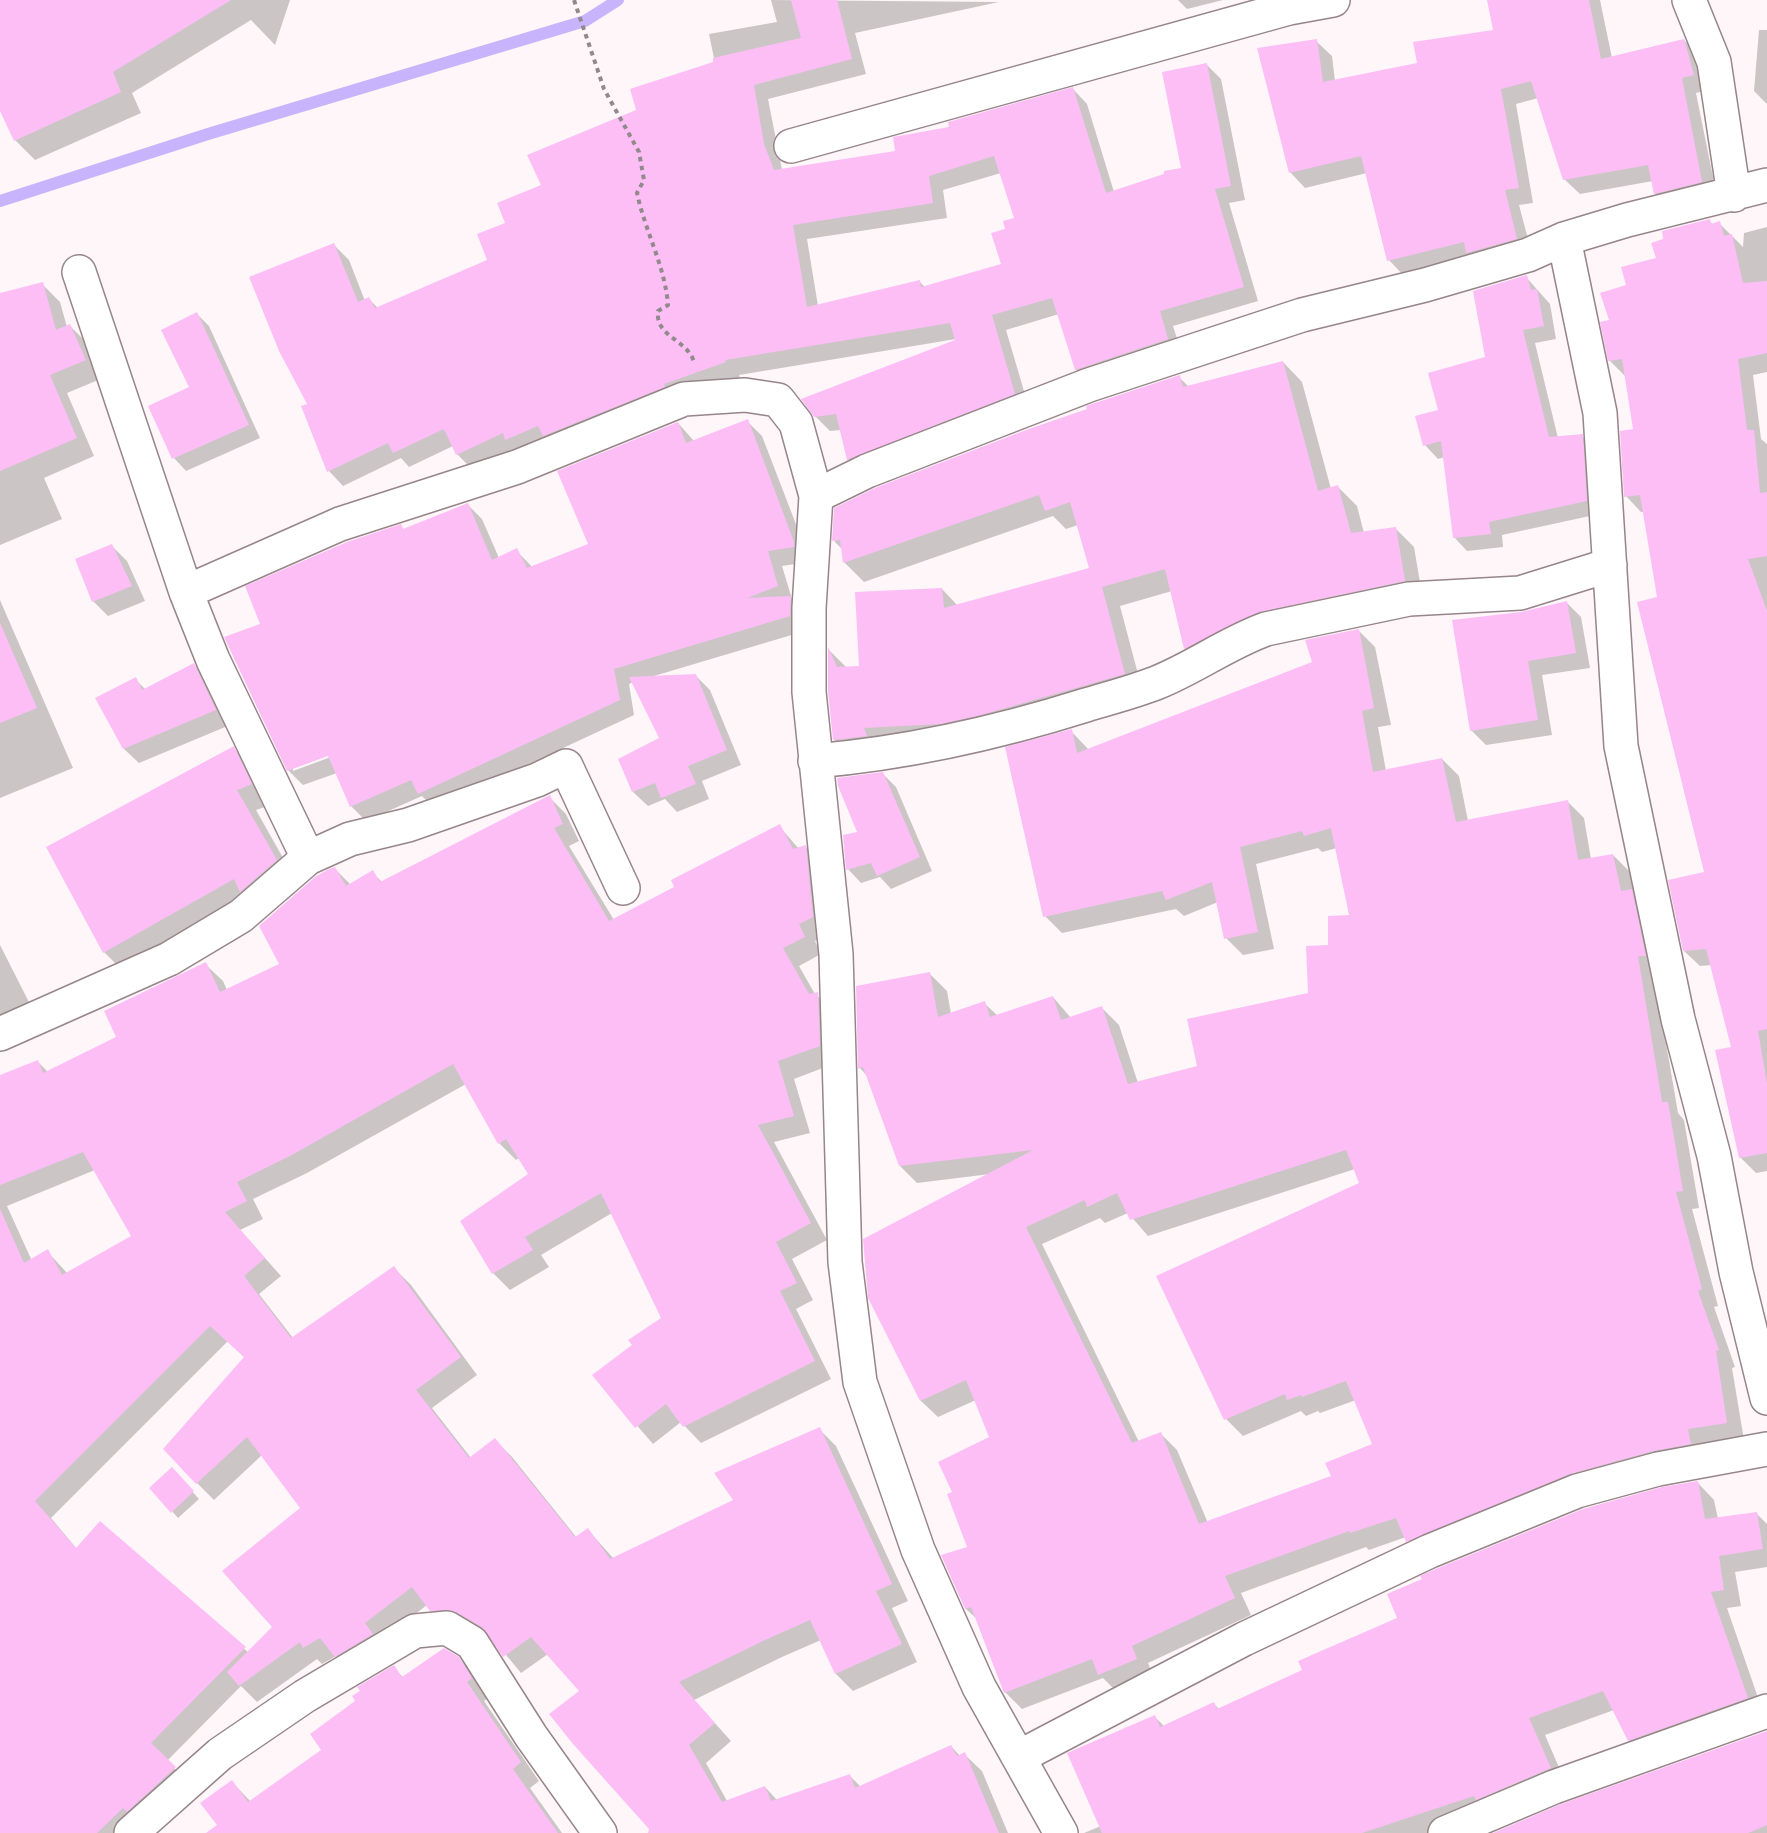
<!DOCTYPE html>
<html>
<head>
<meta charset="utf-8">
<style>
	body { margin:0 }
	canvas { display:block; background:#fef6f8 }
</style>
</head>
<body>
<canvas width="1767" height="1833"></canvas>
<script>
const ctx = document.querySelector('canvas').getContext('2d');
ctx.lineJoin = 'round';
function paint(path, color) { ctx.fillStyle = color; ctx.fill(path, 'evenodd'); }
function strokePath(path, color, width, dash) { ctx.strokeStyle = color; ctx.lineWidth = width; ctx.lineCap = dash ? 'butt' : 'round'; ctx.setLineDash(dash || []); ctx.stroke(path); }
paint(new Path2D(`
	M0,0H290L275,45L251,20L132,93L141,113L35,160L15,140L0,107Z
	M771,0L999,2L855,33L866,74L768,99L782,170L897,153L951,128L1073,89L1087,104L1114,192L1183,170L1206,64L1221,79L1245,200L1229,203L1258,301L1173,326L1182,354L1091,384L1076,370L1059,314L1006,330L1029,408L863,474L848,459L841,430L830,431L815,416L962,338L739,375L740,377L521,454L516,448L472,469L457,454L453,446L409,467L401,458L343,486L329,471L309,404L334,245L349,260L365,301L369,299L378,308L488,261L507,224L543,186L638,110L715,63L709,34L777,22ZM1001,173L1016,219L1006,230L1003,265L926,288L920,282L818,306L807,239L947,218L943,190Z
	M1178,0H1223L1187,9Z
	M1497,0H1600L1612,58L1684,40L1699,56L1708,90L1696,93L1717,197L1671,208L1655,193L1653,181L1580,194L1564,179L1538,98L1516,104L1533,203L1519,205L1532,254L1404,276L1389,260L1367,173L1305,188L1290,172L1316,41L1332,56L1335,81L1418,64L1495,31Z
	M1759,30H1767V104L1754,91Z
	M1709,220L1713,225L1719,223L1743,247L1744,233L1767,227V372L1753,375L1761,439L1767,444V1171L1756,1173L1740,1157L1733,1049L1712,965L1700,966L1684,951L1706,873L1645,512H1641L1626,496L1635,431L1626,377L1610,361L1611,321L1628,286L1657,259Z
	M1526,277L1550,304L1556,339L1535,343L1558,438L1582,436L1595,449L1599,514L1502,535L1503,547L1467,551L1454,537L1444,457L1438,459L1425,445L1440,411L1487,358Z
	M42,284L60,302L67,327L70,326L88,344L103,378L67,393L94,456L44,478L62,519L0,545V295Z
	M196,313L209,326L260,438L186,471L174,458L191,388Z
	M1283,362L1302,382L1331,489L1338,487L1357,506L1364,533L1395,528L1414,547L1423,600L1279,630L1205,667L1185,648L1172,591L1120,606L1143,693L854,759L834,740L829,650L847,668H860L942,589L958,606L1091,569L1078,525L1066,529L1053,516L864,582L845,563L843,550L834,541L1179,377L1189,387Z
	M747,421L762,436L809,558V562L782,566L792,599L805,612V631L654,676L695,675L710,690L741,765L702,781L709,799L677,812L665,799L648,806L633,792L661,739L633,682L629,684L634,715L434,808L422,796L366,821L351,806L337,773L303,785L288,770L262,624L400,526L405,530L467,504L482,519L499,558L516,550L533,568L590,545L678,423L694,441ZM335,752L336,755L293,771V767Z
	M112,546L127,561L145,601L108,616L93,601Z
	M0,600L73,768L0,798Z
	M1566,602L1581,617L1590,668L1542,675L1552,735L1486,745L1471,730Z
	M1358,630L1375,647L1391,725L1378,727L1386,771L1442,759L1459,776L1468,821L1567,801L1584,818L1591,859L1613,855L1630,872L1634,893L1648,907L1654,973L1678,1113L1684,1120L1699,1208L1692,1209L1718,1306L1714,1307L1735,1367L1732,1368L1744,1440L1424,1558L1406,1537L1369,1550L1366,1547L1241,1593L1251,1615L1148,1663L1153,1676L1116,1691L1103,1678L1022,1709L1005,1692L977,1619L966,1609L969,1548L955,1493L991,1438L976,1400L938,1417L921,1401L870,1298L990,1174L917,1183L900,1166L867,1076L860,1068L930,974L947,991L951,1014L984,1003L998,1016L1053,997L1071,1018L1102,1008L1119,1025L1138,1083L1199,1068L1309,994L1330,946L1351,917L1337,848L1322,852L1318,848L1256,864L1274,949L1243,955L1226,938L1218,902L1184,916L1176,909L1062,933L1045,916L1071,731L1089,750L1314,663ZM1355,1169L1361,1184L1226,1419L1243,1436L1301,1411L1306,1416L1318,1411L1320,1413L1356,1400L1374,1444L1333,1477L1208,1523L1177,1450L1160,1433L1139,1442L1042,1244L1100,1218L1105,1223L1128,1213L1148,1236Z
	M194,665L208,680L230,725L139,763L124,749L135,679L146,690Z
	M233,748L254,768L271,805L256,810L296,881L124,972L104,952Z
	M882,773L896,787L932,871L891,889L880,877L861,883L848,869Z
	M549,797L566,814L579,841L569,846L614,920L676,888L779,826L799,849L806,847L822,864L830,934L815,941L821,954L799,966L815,994L835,1011L836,1063L794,1079L810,1133L774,1142L827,1240L792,1259L813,1300L796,1309L831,1379L701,1443L681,1422L653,1444L594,1376L634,1346L663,1319L612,1213L541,1255L549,1267L510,1290L493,1273L530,1174L519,1158L516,1160L499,1143L466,1084L307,1173L253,1199L263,1219L240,1230L281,1276L259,1294L293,1338L394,1268L411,1285L477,1375L432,1408L471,1458L495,1440L512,1457L577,1538L588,1530L614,1559L735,1500L819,1429L836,1446L908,1601L892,1608L917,1662L853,1691L836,1674L821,1640L782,1657L694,1700L731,1741L706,1763L727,1801L765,1787L777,1800L850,1776L861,1787L951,1746L960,1756L964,1754L982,1771L1008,1833H664L581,1691L548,1654L521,1673L492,1638L474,1628L449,1627L427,1605L381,1640L353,1673L336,1656L322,1664L317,1659L257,1702L241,1686L167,1761L191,1785L139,1833H0V1077L38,1062L48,1072L118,1038L205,964L223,981L227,990L281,965L334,868L351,885L372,872L383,883ZM95,1170L133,1236L67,1273L47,1251L32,1261L7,1206ZM228,1341L245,1358L197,1483L214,1500L262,1455L302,1509L274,1628L249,1653L100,1523L77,1549L51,1518Z
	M0,945L32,1008L0,1024Z
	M178,1476L199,1499L178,1518L172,1511Z
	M1697,1482L1714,1500L1718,1519L1756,1513L1767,1524V1567L1735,1572L1741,1606L1727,1608L1764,1715L1646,1757L1629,1740L1614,1710L1545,1735L1567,1786L1454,1833H1084L1101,1826L1155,1717L1164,1726L1214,1704L1220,1710L1304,1671L1399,1619Z
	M458,1658L477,1677L489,1697L484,1701L539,1781L530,1788L562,1833H218L232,1782L251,1802L323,1750L357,1701L393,1667L404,1678Z
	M1767,1733V1833H1497Z`), '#0003');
strokePath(new Path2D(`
	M0,201L208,134L585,21L618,0`), '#c8b4fc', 12);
paint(new Path2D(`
	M0,0H231L113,72L121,92L14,141L0,111Z
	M791,0H837L852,59L754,85L764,144L774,170L895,151L893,137L949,127L948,122L1073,87L1106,193L1164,174V171L1181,168L1162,72L1207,63L1231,186L1215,189L1244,287L1160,311L1168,339L1075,370L1052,298L992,315L1015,394L847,460L836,414L814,417L801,399L955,340L950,323L725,360L726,362L664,384L665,387L543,436L538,426L505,440L503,433L456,455L444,429L393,453L388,443L327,472L301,406L307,404L279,351L249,277L334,243L358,302L369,297L375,308L487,260L477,234L505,223L497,203L541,185L527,155L636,110L630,89L713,62V58L801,38ZM994,156L1014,218L1003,221L1005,229L991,233L1001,264L921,287L920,280L807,307L793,225L933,203L929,176Z
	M1487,0H1589L1601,59L1684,39L1694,75L1682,78L1702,182L1654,194L1648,165L1563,180L1531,81L1501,89L1519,188L1505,190L1517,239L1466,253L1464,242L1387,261L1361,156L1289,173L1257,48L1317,39L1323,82L1417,63L1413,42L1493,30Z
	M1710,219L1711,224L1720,221L1724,236L1732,234L1743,283L1767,281V353L1738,359L1747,430H1754L1760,493L1767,492V556L1748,559L1767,611V1029L1758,1031L1767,1083V1153L1739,1158L1715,1050L1731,1047L1706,949L1683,951L1668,880L1704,872L1637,602L1657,597L1640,495L1624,497L1620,431L1633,429L1622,359L1608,361L1600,322L1609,320L1600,293L1626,285L1621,267L1656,258L1651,243L1663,239L1662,231Z
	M1527,275L1531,290L1537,289L1544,326L1523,330L1549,437L1583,434L1587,501L1489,522L1491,534L1453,538L1441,441L1423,446L1415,416L1438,410L1428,373L1485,357L1473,291Z
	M43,282L56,330L70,324L86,360L50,375L77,438L0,471V293Z
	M197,312L249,425L172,459L148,406L189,387L161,330Z
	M1283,361L1318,491L1338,485L1351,533L1396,527L1405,581L1259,612L1184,649L1165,569L1102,587L1125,674L981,715L941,724L864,728L867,736L833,740L828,691V647L837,667L859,666L855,592L942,588L944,608L1089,568L1070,502L1045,511L1039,495L843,563L840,540L832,541L834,508L875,488L1026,430L1087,409L1086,406L1095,403L1180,375L1183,387Z
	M748,419L794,542V547L768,551L778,586L747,598L791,596L790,616L614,669L620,700L418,794L411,780L350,807L328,756L287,771L224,637L260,624L245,586L347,542L401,524L403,529L468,503L492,560L517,548L527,568L588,544L557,471L678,422L686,443Z
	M112,544L132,586L92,602L75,559Z
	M1567,601L1576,653L1528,661L1538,720L1470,731L1452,620L1521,612Z
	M0,623L37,708L0,723Z
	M1359,629L1374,708L1362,711L1373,772L1442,758L1456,822L1568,800L1578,860L1613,854L1621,891L1632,889L1646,956H1638L1662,1102H1668L1683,1191L1676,1192L1702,1289L1698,1291L1719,1350L1716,1351L1727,1423L1688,1429L1691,1444L1653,1451L1570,1474L1406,1542L1396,1518L1350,1533L1349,1531L1225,1576L1235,1598L1132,1646L1137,1659L1098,1675L1092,1659L1004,1693L971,1607L965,1609L941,1555L967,1547L947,1494L952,1492L938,1462L989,1437L966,1380L920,1401L868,1298L863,1239L1033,1150L899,1166L863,1067L858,1069L856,986L930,972L938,1017L985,1001L990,1017L1053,996L1061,1020L1102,1006L1128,1084L1197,1066L1187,1019L1308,993L1306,946L1328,945V916L1349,915L1331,828L1304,836L1302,831L1240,847L1258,932L1224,939L1212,882L1166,900L1162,891L1043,917L1005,747L1072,729L1077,753L1312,662L1305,640ZM1346,1150L1359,1183L1156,1276L1224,1420L1285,1394L1287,1400L1301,1395L1302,1397L1346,1381L1372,1444L1325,1463L1331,1476L1199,1524L1161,1432L1132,1443L1026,1227L1085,1200L1087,1207L1117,1193L1130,1220Z
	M194,663L216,710L123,749L95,698L136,677L142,690Z
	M696,674L727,750L688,766L696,784L661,798L655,783L632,792L618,759L659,738L629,677Z
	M234,746L252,784L237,790L277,860L240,892L234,879L103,953L46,847Z
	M883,772L920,857L877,876L871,863L846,870L843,835L857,832L838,786L837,778Z
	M550,795L563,824L554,828L609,921L674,887L671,880L780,824L793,849L806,845L813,917L799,924L805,937L783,948L809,994L818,992L820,1046L778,1061L794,1116L758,1125L811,1223L776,1242L797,1283L780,1291L815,1361L683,1427L666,1404L635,1428L592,1375L632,1345L628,1340L661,1318L601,1193L525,1237L533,1250L492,1274L460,1221L528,1174L506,1139L498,1144L453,1064L290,1156L237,1182L247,1201L225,1212L265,1258L244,1276L291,1338L394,1266L461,1357L416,1390L469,1458L495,1438L575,1537L588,1528L610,1559L733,1500L714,1473L820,1427L892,1584L876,1591L902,1644L835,1674L810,1620L765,1640L679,1682L715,1723L689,1745L722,1802L765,1786L771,1801L850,1774L855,1788L951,1745L957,1756L965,1752L999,1833H648L649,1829L573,1744L549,1714L579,1691L531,1637L503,1657L482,1627L456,1612L430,1611L412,1587L365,1623L373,1634L335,1657L320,1638L303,1648L300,1642L239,1686L227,1672L272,1627L222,1571L300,1508L247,1437L196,1484L163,1449L244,1357L210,1326L35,1501L76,1548L100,1521L246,1647L151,1743L176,1767L127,1812L123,1808L97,1833H0V1209L24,1263L48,1249L62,1275L131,1236L83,1152L0,1185V1075L38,1060L43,1073L116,1037L104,1011L206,962L220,992L279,964L259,926L315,877L327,870L335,867L346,886L373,870L380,882Z
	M172,1467L194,1491L171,1513L149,1488Z
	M1698,1481L1705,1519L1757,1512L1763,1549L1719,1556L1724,1590L1711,1592L1748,1698L1628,1741L1603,1691L1529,1718L1551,1768L1476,1800L1474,1796L1362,1833H1102L1067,1753L1155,1715L1160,1727L1214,1702L1217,1709L1302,1670L1298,1661L1397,1618L1387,1594L1422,1579L1420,1576L1438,1568L1583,1509L1662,1487Z
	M444,1648L459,1657L472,1678L467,1682L521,1762L513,1769L558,1833H206L217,1825L200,1803L232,1780L248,1802L321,1750L310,1734L355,1701L352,1696L360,1691L357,1687L394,1665L402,1677Z
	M1767,1731V1825L1748,1833H1493L1561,1804Z`), '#fdbef6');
const minor = new Path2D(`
	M1689,0L1714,62L1734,195
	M791,146L1289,8L1333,0
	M1564,239L1600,413L1621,746L1678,1019L1714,1156L1736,1272L1767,1398
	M79,272L186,592L213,660L308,858
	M816,496L867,471L1089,385L1302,315L1425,285L1528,255L1564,239L1627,220L1767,185
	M186,592L340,524L517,467L684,399L745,395L778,400L796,423L816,496L809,608V692L836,954L845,1262L860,1382L918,1550L979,1687L1061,1833
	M815,761C908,753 997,733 1086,705C1109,698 1133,692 1156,683C1194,668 1227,643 1266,629L1409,599L1520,593L1610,565
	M0,1034L169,959L241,916L308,858L350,839L408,825L537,780L566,766L623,888
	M1019,1757L1244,1639L1430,1551L1577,1491L1658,1469L1767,1449
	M131,1833L220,1754L305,1696L415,1631L447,1628L472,1643L531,1736L600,1833
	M1445,1833L1554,1787L1767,1711`);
strokePath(minor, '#968589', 36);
strokePath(new Path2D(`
	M574,0L604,89L639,152L644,180L637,193C645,231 665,266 668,305L658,311C655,337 687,339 694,362`), '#91898b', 4, [4.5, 4.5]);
strokePath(minor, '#fff', 33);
</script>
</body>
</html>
